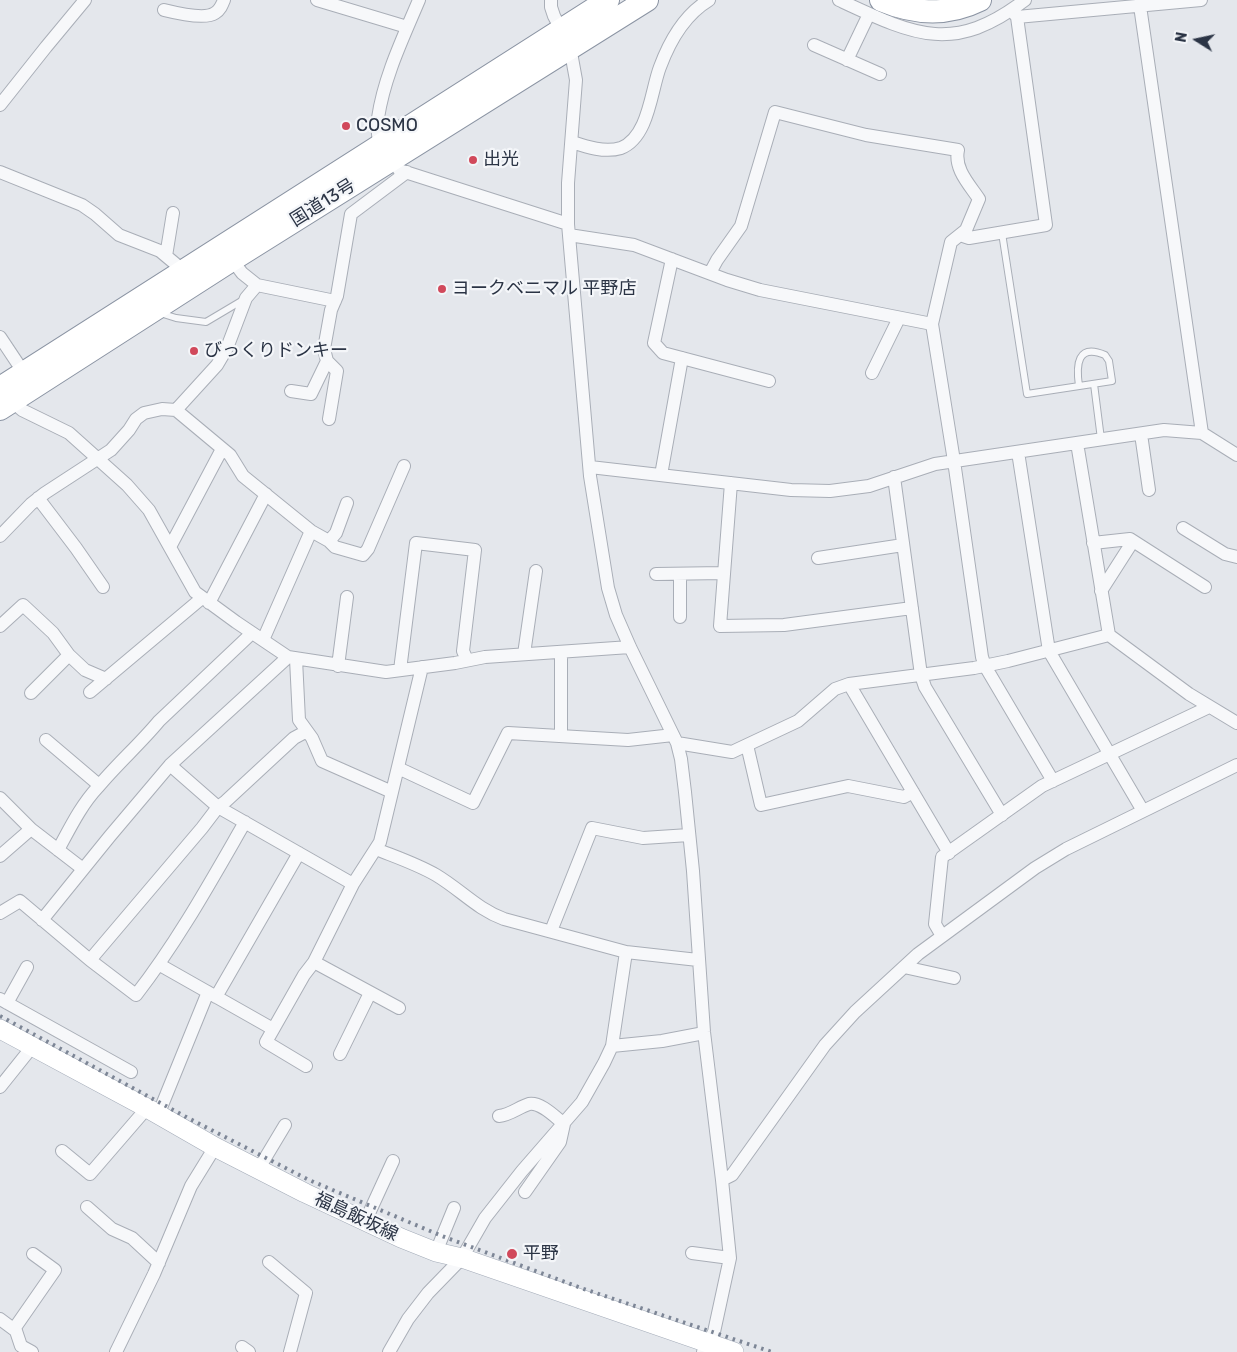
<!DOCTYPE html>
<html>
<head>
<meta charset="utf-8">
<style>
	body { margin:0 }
	#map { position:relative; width:1237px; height:1352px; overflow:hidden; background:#e4e7ec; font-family:Rubik,sans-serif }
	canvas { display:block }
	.north { position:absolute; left:1172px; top:15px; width:50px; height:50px; -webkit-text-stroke:4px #f4f6f9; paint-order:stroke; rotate:280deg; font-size:14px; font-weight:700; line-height:20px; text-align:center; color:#2b3445 }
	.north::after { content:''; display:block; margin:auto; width:18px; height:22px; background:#2b3445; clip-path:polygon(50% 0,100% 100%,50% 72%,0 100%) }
</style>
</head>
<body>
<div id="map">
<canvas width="1237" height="1352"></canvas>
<div class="north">N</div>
</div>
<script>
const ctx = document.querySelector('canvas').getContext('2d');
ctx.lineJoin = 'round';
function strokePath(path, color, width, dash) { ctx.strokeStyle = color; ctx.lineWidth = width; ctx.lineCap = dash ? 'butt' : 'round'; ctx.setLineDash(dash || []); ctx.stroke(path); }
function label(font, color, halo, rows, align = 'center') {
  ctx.font = font + ' Rubik,"Noto Sans JP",sans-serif'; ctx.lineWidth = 4.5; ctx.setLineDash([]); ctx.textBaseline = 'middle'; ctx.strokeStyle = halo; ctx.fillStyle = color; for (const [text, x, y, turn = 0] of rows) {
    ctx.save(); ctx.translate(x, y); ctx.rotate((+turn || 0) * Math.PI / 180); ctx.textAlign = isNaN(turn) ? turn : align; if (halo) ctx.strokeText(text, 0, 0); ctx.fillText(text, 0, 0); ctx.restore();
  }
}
const lane = new Path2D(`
	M1002,233L1027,394L1112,381L1109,361L1105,355C1077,343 1076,365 1079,386
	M160,313L176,318L206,322L243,300
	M1094,384L1101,439`);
const street = new Path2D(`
	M317,0L407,27
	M551,0V7L554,16L570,47L576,80L568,183V224L590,476L608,588L616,615L630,647L677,743L681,759L685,792L693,871L704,1032L722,1180L730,1258L714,1332L703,1352
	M839,0C914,35 953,55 1025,0
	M1140,6L1202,433
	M164,10C176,13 205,20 215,13C220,10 222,5 224,0
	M1012,11L1017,17L1201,0
	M814,45L880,74
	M847,60L869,14
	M0,105L46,47L85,0
	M572,142C587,147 605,153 621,148C649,137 651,90 660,67C670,40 684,15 709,0
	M379,146C379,137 376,127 378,118C384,77 403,38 419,0
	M399,170L568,224
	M0,172L82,205L95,214L119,235L160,251L184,271
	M569,235L634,245L727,280L760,290L932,324
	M960,235L969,238L1046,225L1017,17
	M166,256L173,213
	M230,257L242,273L257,285L335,301
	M672,259L654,343L663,353L769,381
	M710,273L717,260L741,226L775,112L866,135L958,150C954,169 969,184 979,199L966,230L951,242L932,324L954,461L982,657L985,666L1053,781
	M0,337L24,373
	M327,361L337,371L329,419
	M872,373L899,318
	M291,391L311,394L327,361L324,349L331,310L337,296L351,214L407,172
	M8,398L22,410L69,433L127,485L149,510L195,592L236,622L288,657L386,672L455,663L485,657L630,647
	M176,410L217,365L227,348L246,298L257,285
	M1141,434L1149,490
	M1077,443L1109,635L1189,694L1237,723
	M1018,452L1049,651L1143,811
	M590,467L791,490L830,491L869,486L935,464L1164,430L1202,433L1237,455
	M661,475L682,358
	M894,477L921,675L925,687L1002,815
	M731,483L720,626L784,625L912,608
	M38,498L76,548L103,587
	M1183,528L1225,554L1237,557
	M0,536L31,504L45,493L111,450L129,430L136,419L144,413L162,409L176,410L230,455L243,476L311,531L329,541L335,547L363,555L368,549L404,466
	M329,541L336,533L347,503
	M1093,543L1130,539L1205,587
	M170,547L222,449
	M818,558L903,545
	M656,574L724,573
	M680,574V617
	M1101,591L1133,541
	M209,603L266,494
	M0,626L23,605L53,633L69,655L85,670L106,679
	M263,640L311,531
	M524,654L536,571
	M296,659L299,720L312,738L322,761L392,792
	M338,666L347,597
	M400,670L416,543L475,550L463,651L467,660
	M849,684L949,853
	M90,692L202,598
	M31,693L69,655
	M561,736V652
	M46,740L99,785
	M677,743L732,752L798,721L835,689L849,684L974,668L1008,661L1109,635
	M747,745L761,805L848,786L904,797L913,792
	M170,765L218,807L353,884
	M398,768L473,803L508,733L628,740L673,735
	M0,798L31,829L83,869
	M376,849C396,857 417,864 436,875C461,890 477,909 504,919L626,952L698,960
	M58,850C70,828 81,805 98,787C117,764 140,744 159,721L252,633
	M0,856L31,829
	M0,913L20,901L90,960L136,995C178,941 211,881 245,822
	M42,920L110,836L170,765L288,657
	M551,931L592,828L643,838L689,835
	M942,936L935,924L942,857L1042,786L1209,707
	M90,960L202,828L218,807L226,801L294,738L307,731
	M314,962L399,1008
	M160,965L273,1029
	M904,967L954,978
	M216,997L299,853
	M0,999L131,1072
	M7,1003L27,967
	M612,1046L662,1041L704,1033
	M340,1054L370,993
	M306,1066L266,1042L304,975L314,962L353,884L380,842L422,667
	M0,1087L32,1047
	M158,1115L208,992
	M499,1116C510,1115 519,1107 529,1104C541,1102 555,1117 564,1124L560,1142L525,1192
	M62,1151L90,1174L147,1108
	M258,1170L285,1125
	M722,1180L732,1175L825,1045L855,1012L918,954L1035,868L1066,849L1237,765
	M87,1207L112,1229L132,1238L159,1263
	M365,1222L393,1161
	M436,1252L454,1208
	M692,1253L730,1258
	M269,1262L306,1293L290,1352
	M0,1319L16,1331L21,1346L32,1352
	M14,1329L55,1270L33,1254
	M242,1347L249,1352
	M116,1352L154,1274L191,1186L215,1147
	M389,1352L408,1319L428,1293L462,1258L485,1218L522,1171L582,1102L604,1063L612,1046L626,952`);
const primary = new Path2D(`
	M0,1029L147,1108L215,1147L305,1193L401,1238L436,1252L462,1258L734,1352`);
const highway = new Path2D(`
	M881,0C914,14 948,16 980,0
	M0,388L608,0
	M0,409L232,260L647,0`);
strokePath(lane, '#a9aeb7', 8);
strokePath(street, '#a9aeb7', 14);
strokePath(primary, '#a3abb8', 20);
strokePath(highway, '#8b94a3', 24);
strokePath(lane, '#f7f8fa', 6);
strokePath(street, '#f7f8fa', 12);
strokePath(primary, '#fff', 19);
strokePath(highway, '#fff', 22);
strokePath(new Path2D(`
	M0,1016L188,1118L309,1180L442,1236L581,1288L772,1352`), '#7d8696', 4, [2.5, 5]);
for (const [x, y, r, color] of [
	[346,126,5,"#d1495b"],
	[473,160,5,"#d1495b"],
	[442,289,5,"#d1495b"],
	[194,351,5,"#d1495b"],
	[512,1254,6,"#d1495b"]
]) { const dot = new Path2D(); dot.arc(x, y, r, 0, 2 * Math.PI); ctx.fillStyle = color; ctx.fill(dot); strokePath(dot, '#f4f6f9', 2); }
label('18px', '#2b3445', '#f4f6f9', [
	["COSMO",356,126],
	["出光",483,160],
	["ヨークベニマル 平野店",452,289],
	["びっくりドンキー",204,351],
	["平野",523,1254]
], 'left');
label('18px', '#2b3445', '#f4f6f9', [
	["国道13号",323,203,-32],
	["福島飯坂線",356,1217,25]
]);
</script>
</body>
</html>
